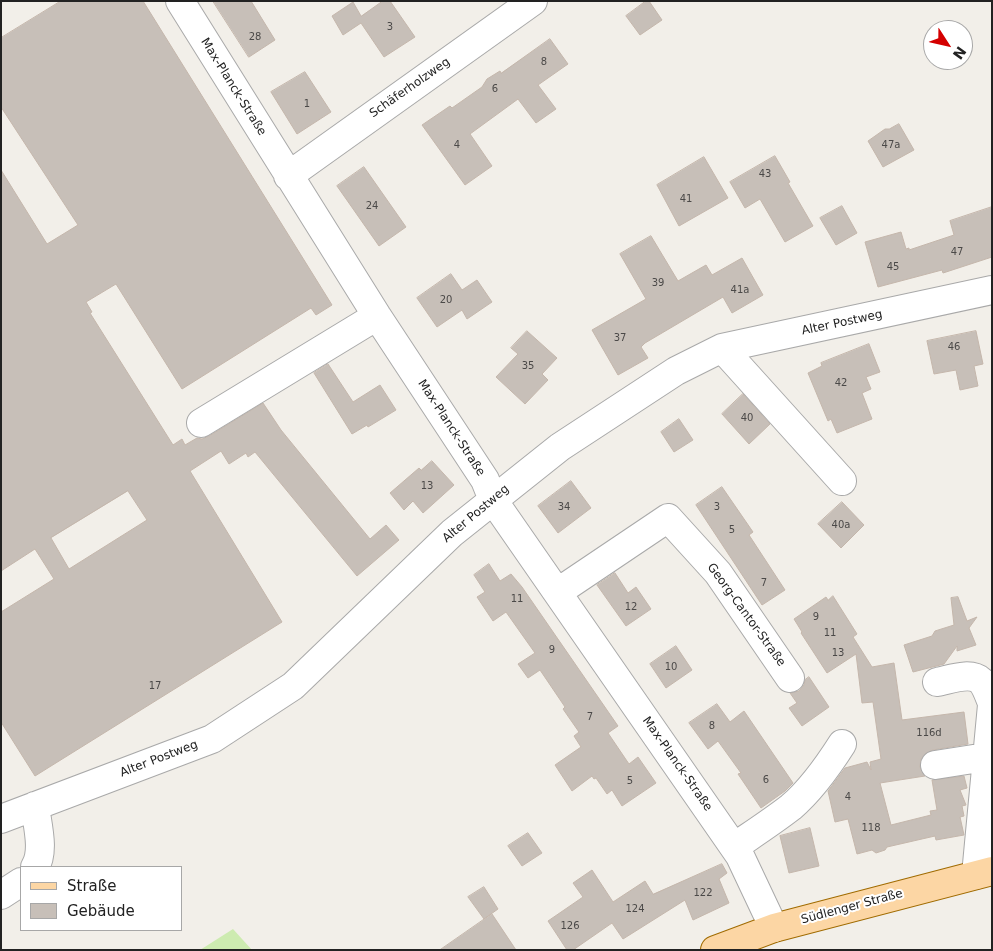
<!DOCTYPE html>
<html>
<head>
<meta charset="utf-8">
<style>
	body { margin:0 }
	#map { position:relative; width:993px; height:951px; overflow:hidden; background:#f2efe9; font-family:"DejaVu Sans",sans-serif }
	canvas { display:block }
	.frame { position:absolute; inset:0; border:2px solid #222; pointer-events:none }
	.legend { position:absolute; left:20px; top:866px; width:162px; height:65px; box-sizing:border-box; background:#fff; border:1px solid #a7a7a7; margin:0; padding:6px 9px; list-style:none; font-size:15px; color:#222 }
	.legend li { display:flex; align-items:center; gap:10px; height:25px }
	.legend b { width:25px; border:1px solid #a7a7a7 }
	.north { position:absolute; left:923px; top:20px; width:50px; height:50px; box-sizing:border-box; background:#fff; border:1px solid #a7a7a7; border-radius:50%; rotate:125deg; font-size:14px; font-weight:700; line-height:20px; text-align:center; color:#222 }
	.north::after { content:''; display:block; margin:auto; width:18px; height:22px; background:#d40000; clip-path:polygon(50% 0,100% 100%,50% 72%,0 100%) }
</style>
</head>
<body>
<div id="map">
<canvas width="993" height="951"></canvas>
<div class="frame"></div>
<ul class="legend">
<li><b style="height:6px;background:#fcd6a4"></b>Straße</li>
<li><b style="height:14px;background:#c7bfb8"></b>Gebäude</li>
</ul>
<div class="north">N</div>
</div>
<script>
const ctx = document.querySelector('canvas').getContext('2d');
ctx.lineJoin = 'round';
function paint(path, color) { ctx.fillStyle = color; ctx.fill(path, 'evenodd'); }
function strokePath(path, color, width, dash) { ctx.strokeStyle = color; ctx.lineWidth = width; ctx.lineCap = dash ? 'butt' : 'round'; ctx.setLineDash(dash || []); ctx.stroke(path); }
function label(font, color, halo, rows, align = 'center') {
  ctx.font = font + ' "DejaVu Sans",sans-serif'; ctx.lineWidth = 4; ctx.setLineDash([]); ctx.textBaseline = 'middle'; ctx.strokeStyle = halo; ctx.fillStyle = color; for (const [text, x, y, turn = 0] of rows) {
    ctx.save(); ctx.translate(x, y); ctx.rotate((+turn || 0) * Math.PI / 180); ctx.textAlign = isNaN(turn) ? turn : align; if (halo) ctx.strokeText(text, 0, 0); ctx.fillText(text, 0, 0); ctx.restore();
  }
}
paint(new Path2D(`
	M233,929L252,950H200Z`), '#cdebb0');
const building = new Path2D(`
	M61,1H143L332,305L316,315L311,308L182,389L116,284L86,302L92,312L90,313L173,445L182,439L185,445L197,438L202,439L209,436L263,403L281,430L370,539L386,525L399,540L357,576L255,452L248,457L246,453L229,464L221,451L190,471L282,622L35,776L1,722V612L54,579L35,549L1,571V170L47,244L78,225L1,107V38ZM128,491L147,520L69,569L51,538Z
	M213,1H251L275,40L249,57Z
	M383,1H390L415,37L384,57L361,23L343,35L332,16L353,2L361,16Z
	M646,1H649L662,20L640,35L626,16Z
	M550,39L568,64L538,85L556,109L536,123L518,99L470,134L492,166L465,185L422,125L450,106L452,108L482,87L487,79L500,71L501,73Z
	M305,72L331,112L297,134L271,92Z
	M899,124L914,150L883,167L868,141L885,129H889Z
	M775,156L790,182L788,183L813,226L785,242L760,199L745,208L730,182Z
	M704,157L728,198L679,226L657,185Z
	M364,167L406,227L379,246L337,186Z
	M842,206L857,233L836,245L820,218Z
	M992,207V257L943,273L942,270L878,287L865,242L901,232L906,249L909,248V250L954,235L950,221Z
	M651,236L678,281L706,265L712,275L742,258L763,295L732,313L723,297L645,343L641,347L648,358L618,375L592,330L646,299L620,254Z
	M451,274L462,290L477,280L492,302L467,319L462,310L437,327L417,298Z
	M527,331L557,358L542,374L548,380L525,404L496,377L518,354L511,348Z
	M976,331L983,364L974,366L978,386L960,390L956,370L934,374L927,341Z
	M869,344L880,372L866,377L871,389L862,393L872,419L837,433L831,419L828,421L808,373L822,366L821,363Z
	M328,364L353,402L380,385L396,410L368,427L367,425L352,434L314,373Z
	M743,394L770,424L749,444L722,414Z
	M679,419L693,440L674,452L661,432Z
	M432,461L454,485L423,513L413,501L404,510L390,493L419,468L421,470Z
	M571,481L591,508L558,533L538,506Z
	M722,487L753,532L749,535L785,590L762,605L696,505Z
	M842,502L864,525L841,548L818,524Z
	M489,564L500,581L511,574L522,587L618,726L608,733L629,764L638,757L656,783L622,806L612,790L607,794L596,778L594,779L592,776L572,791L555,765L581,747L574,736L579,732L563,709L565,707L540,670L528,678L518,664L535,653L506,612L493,621L477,597L485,592L474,575Z
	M615,573L628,593L636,587L651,609L626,626L597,585Z
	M833,596L857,634L853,637L872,667L894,663L902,720L964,712L968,744L933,750L926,753L921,759L920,767L925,776L880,783L891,825L931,815L930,811L937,810L932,780L964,776L967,788L960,790L966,805L962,806L964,816L960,817L964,835L936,840L935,836L887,847L885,850L876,853L872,850L857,854L848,819L835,822L828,791L845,768L867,762L871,770L870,762L881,759L873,702L862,703L856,654L827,673L801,633L802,632L794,619L826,597L828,600Z
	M958,597L967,621L977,617L969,628L976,645L957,651V646L944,664L913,672L904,645L932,636L935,631L954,625L951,598Z
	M676,646L692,670L666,688L650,664Z
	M809,677L829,707L802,726L789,708L797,703L790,693L799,691L804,685L805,680Z
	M717,704L730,722L744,711L793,783L785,791L761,808L738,774L741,773L718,741L708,749L689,723Z
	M810,828L819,866L789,873L780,836Z
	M528,833L542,853L522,866L508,846Z
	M722,864L727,873L719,879L729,903L693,920L685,900L623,939L612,923L573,950H567L548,921L583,897L573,883L592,870L613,902L645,881L653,894Z
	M484,887L498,909L484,919L468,897Z
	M492,914L516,950H440Z`);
paint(building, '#c7bfb8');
strokePath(building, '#c4b6ab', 1);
const minor = new Path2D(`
	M180,1L377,316L485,480L493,500L740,856L774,928
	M288,176L533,1
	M722,348L842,481
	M201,423L377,316
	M558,592L668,518L718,573L790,678
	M937,682C949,680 970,671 981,681C986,686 989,696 992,703
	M935,765L986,757
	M1,819L212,739L293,686L452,533L560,447L676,371L722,348L992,290
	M734,847C753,834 773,821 791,807C811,790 828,766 842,744
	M35,867C45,851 37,824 35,806
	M976,875L992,705
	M1,895L21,882`);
const major = new Path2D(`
	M715,950L774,928L992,871`);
strokePath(minor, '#a9a9a9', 30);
strokePath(major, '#a06b00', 30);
strokePath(minor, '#fff', 28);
strokePath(major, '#fcd6a4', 28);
label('10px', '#4b4948', null, [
	["3",390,27],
	["28",255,37],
	["8",544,62],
	["6",495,89],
	["1",307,104],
	["4",457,145],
	["47a",891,145],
	["43",765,174],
	["41",686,199],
	["24",372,206],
	["47",957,252],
	["45",893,267],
	["39",658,283],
	["41a",740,290],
	["20",446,300],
	["37",620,338],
	["46",954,347],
	["35",528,366],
	["42",841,383],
	["40",747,418],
	["13",427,486],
	["34",564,507],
	["3",717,507],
	["40a",841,525],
	["5",732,530],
	["7",764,583],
	["11",517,599],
	["12",631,607],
	["9",816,617],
	["11",830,633],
	["9",552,650],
	["13",838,653],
	["10",671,667],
	["17",155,686],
	["7",590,717],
	["8",712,726],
	["116d",929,733],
	["6",766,780],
	["5",630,781],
	["4",848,797],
	["118",871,828],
	["122",703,893],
	["124",635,909],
	["126",570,926]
]);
label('12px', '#222', '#fff', [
	["Max-Planck-Straße",233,87,58],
	["Schäferholzweg",410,88,-35],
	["Alter Postweg",842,323,-12],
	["Max-Planck-Straße",451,428,57],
	["Alter Postweg",476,514,-40],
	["Georg-Cantor-Straße",746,615,54],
	["Alter Postweg",159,759,-21],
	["Max-Planck-Straße",677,764,55],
	["Südlenger Straße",852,907,-15]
]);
</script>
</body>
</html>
